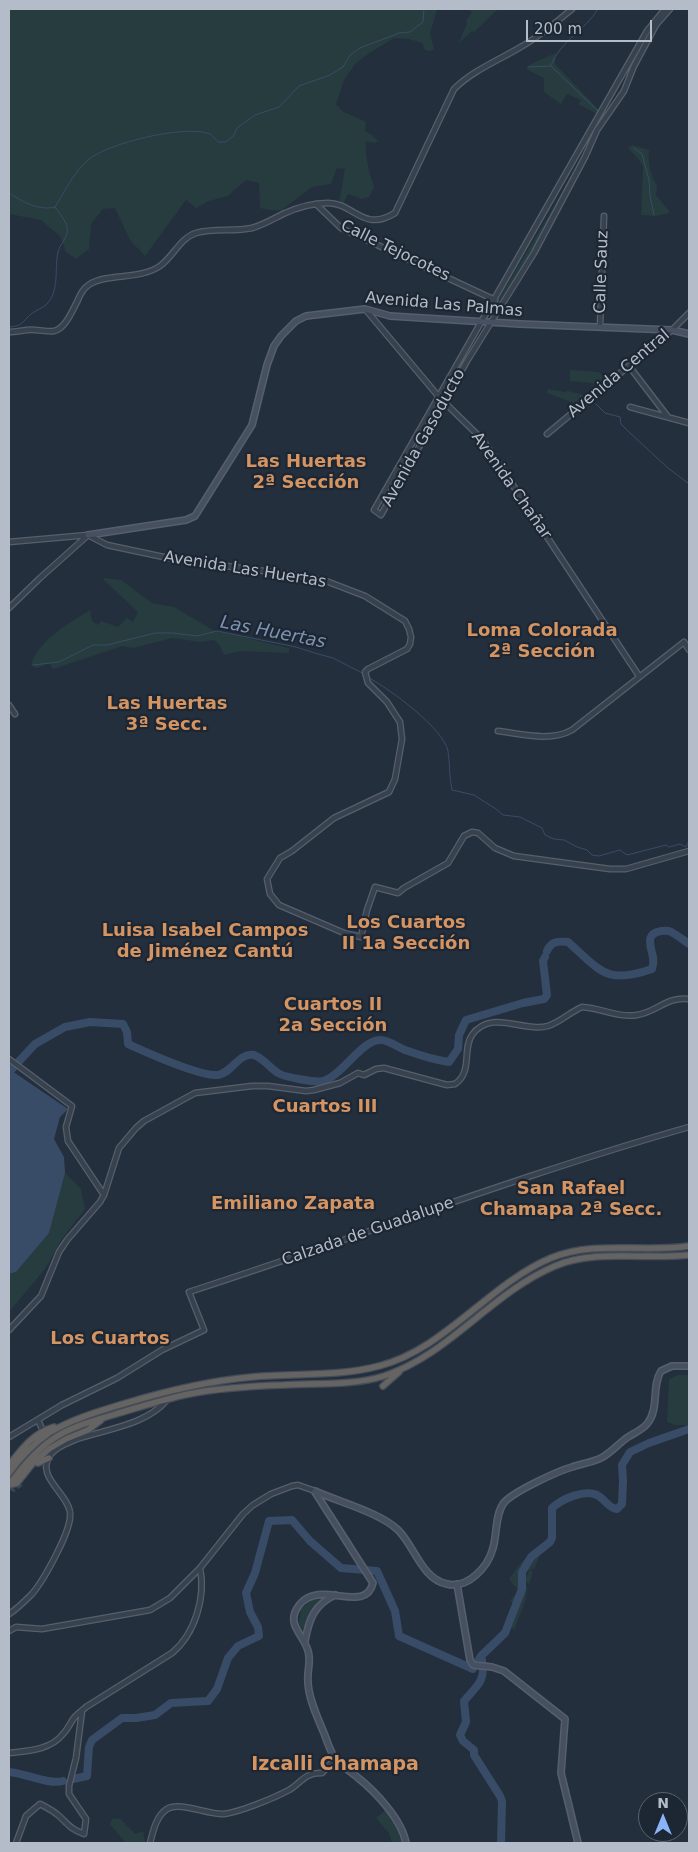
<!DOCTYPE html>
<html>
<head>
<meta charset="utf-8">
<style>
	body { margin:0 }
	#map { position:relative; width:698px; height:1852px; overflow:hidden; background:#242f3e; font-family:"DejaVu Sans",sans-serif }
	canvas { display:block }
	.frame { position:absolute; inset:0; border:10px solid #b4bcc9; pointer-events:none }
	.north { position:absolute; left:638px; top:1792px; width:50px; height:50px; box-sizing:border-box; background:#1d2633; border:1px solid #59626f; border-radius:50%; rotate:0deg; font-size:14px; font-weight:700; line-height:20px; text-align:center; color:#b4bcc9 }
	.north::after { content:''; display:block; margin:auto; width:18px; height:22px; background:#8ab4f8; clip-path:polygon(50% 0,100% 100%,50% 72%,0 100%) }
	.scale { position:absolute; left:526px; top:20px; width:126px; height:22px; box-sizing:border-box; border:2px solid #b4bcc9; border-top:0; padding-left:6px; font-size:15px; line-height:18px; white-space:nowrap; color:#b4bcc9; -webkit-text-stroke:4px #1d2633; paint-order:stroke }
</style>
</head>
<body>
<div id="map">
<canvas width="698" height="1852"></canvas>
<div class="frame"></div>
<div class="north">N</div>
<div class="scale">200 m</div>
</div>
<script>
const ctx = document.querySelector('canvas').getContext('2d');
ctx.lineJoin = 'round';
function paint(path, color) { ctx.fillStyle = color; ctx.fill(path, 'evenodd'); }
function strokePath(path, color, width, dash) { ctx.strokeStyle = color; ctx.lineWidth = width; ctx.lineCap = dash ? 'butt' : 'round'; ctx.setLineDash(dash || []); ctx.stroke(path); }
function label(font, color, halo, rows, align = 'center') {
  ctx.font = font + ' "DejaVu Sans",sans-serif'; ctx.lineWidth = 4.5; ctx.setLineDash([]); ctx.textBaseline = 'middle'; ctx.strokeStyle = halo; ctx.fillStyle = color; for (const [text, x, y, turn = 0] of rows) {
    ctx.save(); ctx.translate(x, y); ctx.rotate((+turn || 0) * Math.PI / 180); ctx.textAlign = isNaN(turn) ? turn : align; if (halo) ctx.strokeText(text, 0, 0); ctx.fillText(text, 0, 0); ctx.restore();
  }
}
paint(new Path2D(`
	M9,9H437L430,34L434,49L431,51L425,50L422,43L409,39L394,38L368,54L355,64L344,80L336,104L342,111L366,122L365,131L372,135L378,141L375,143L366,141C365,156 369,173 374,187L369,197L362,199L348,194L343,204L339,202L345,169L337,168L331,184L312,187L282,210H269L260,208L259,183L246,180L228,196L209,201L196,208L186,200L145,256L130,240L115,208L103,209L91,224L89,249L76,259L66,252L60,236L41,220L9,214Z
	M468,9H498L474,32L472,31L459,43L467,23L466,21L472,12Z
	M556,53L555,64L599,110L597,114L578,104L581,100L567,94L561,104L544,92V78L526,69L531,64Z
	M629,74L624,90L601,123L537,242L495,312L492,310L550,213Z
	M632,145L649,150C648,164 650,174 657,186L656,195L669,211V213L656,216L641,215L643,167L639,160L628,148Z
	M570,370L599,372L607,379L600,384L570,381Z
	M548,389L565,392L568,391L588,396L579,405L547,393Z
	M104,578L121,580L152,603L174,607L213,630L289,648V653L241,651L224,655L219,644L214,640L201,642L172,638L134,648L122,646L53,669L50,663L37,668L31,665C38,640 70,623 90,610L92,621L98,625L101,621L118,627L127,618L133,622L138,612L104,580Z
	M65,1173L81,1189L85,1209L62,1239L45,1269L9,1312V1274L16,1272L49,1233Z
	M678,1375H689V1425H676L667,1422L669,1379Z
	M537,1549L540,1555L534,1569L529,1570L533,1572L529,1584L525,1581L529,1570C521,1576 526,1581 527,1589C527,1601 518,1617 515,1629L505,1625L507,1621L506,1618L515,1605L510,1601L518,1590L509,1579C517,1568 525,1556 537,1549Z
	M328,1596L312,1612L301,1632L299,1623L301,1609L314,1598Z
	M387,1809L403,1832L404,1843H392L389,1833L376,1818Z
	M119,1818L135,1834L143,1831L145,1843H123L124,1841L110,1824L112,1819Z`), '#263c3f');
paint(new Path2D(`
	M9,1069L68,1109L60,1117L54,1139L64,1157L65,1173L49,1233L16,1272L9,1274Z`), '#394c67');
strokePath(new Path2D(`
	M551,65C561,40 585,31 598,9
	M528,67L551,66L598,111
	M634,148L642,154L649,180L650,196L654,215
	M9,193C22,202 40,211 55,207C65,191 74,172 88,160C107,143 187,124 210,134C213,136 216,140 218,142H226L234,135L237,128L255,115L279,107L299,86L330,75L343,67L350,55L360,48L399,33L410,32L423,22L424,9
	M9,327C23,326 21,323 31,314C36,310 43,308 47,304C60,289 54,270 58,252C60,243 69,238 67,227C66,221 59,213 55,207
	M596,404L605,413L620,417L621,424L629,432L668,468L689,484
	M33,665L59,662L93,645H107L155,633H173L197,636L217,631L296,647L318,654L333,658L364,674
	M369,678C390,689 443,728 448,751C450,764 449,777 452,790L474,795L496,809L503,815L520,817L542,828L545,835L554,839L564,840L577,847L587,850L592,855L599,856L620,850L627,855L666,845L669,847L680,844L686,847L689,841`), '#394c67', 1);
strokePath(new Path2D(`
	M547,951C551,941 559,941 568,942C601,971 606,985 652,969C656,956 650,953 650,941C650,932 661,930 669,931C675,933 683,940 689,944
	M11,1070L35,1044L65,1027L90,1022L123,1024L127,1032L128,1044C146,1052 200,1077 218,1075C232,1073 239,1052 254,1055C263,1058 270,1068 278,1073C283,1077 317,1083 323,1081C342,1076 362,1039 381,1040C388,1040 398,1047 405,1050C419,1055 435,1060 449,1062L458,1049L459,1035L466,1020L523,1003L544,999L547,995L543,961L545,957
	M482,1660C486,1681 477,1686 464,1701L466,1722L460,1735L463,1741L474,1750V1755L500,1796L502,1801L501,1843
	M9,1772C25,1773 48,1785 63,1781
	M73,1779L87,1776L89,1747L92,1740L122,1718H136L155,1715L171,1703L208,1701L217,1689L228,1658L238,1646L259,1636L258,1627L250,1612L246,1593L255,1573L269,1521L292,1520L310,1541L341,1568L377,1571L395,1611L399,1636L473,1669L481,1656L505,1633L522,1589V1572L531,1557L550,1542L552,1538V1508C562,1499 584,1489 597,1495C605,1499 608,1508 617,1509L622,1504L623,1481L622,1465L630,1452L649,1443L689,1429`), '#394c67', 8);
strokePath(new Path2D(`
	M9,1487L14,1489L22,1483`), '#3a4453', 5.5, [5.5, 3]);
const tertiary = new Path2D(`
	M665,9L647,31L374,510L381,515L467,361L534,253L585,157L597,130L624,91L634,66L656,25L670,9
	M316,204L341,228L495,300
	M366,310L439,397L483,440L639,676
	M600,327L604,216
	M9,332C17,332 27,329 35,330C41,330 48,332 54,331C65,329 72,311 77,302C80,295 83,288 90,284C108,273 140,280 160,266C173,257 180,238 196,233C214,228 234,232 252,228C263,225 273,219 283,214C296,208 314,203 328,203C354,203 363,233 395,213L454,89C472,71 497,61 519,48C539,37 555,23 572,9
	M629,366L668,417
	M630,407L689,423
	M547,434L672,330L689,313
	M9,542L88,535L107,545L173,559L302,576L326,581L365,596L405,621L409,629L411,637L410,644L407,649L368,669L365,672L368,683L387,702L400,722L402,739L395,779L389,792L334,818L292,851L280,858L267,879L270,894L279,905L344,933L361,937L367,910L375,887L398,893L404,888L448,863L464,836L472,832L478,833L495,848L514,856L610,869H626L689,851
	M9,608L40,578L87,536
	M9,705L15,714
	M498,731C522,734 551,742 572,730L684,642L689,650
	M9,1059L72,1106L66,1127L68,1141L104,1195
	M9,1330L41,1296L59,1252L67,1240L100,1202L104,1195L119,1148L136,1128L144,1121L195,1093L252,1086H268L306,1091L314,1090L340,1083L358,1073L364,1075L376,1069L384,1068L447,1085L455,1084C473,1072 462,1049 472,1035C491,1008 524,1033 548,1026C561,1022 570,1012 582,1007C601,1008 618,1018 637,1015C657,1012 667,996 689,999
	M38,1420L43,1431
	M9,1437L62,1405L117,1378L162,1350L204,1330L189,1292C356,1238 520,1175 689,1127
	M9,1614C17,1609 25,1601 32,1594C43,1581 73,1529 70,1512C67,1492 34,1476 51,1454C57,1446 68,1443 77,1439C107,1429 146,1425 167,1400
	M9,1631L16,1627L42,1629L150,1610L170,1598L200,1568L243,1514L253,1505L271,1494L292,1486L298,1485L315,1491
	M9,1753C27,1751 51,1750 63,1734C68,1729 70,1723 74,1718C77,1714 82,1711 86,1707L172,1653C195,1634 206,1597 200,1568
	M16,1843L26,1816L40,1804C46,1807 53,1811 58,1815C68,1824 70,1829 84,1834L86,1819L69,1794V1786L76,1758L82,1711
	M150,1843C153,1832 156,1816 167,1809C180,1801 208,1815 224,1814C240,1812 274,1798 289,1790C301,1783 305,1772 322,1773L335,1759`);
const secondary = new Path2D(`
	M88,535L186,520L195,516L252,425L267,365L274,346L281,336L296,321L306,316L365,309L390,316L520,324L672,330L689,334
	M315,1491C339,1502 378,1512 397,1529C414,1544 421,1579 447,1584C468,1589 488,1567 493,1548C497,1535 495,1516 503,1504C510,1493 558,1471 572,1467C581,1464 593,1462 601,1458C611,1453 619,1443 628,1437C634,1433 642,1430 647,1424C660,1408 651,1387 661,1371L672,1366H689
	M315,1492L373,1583C365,1615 321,1579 300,1604C282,1626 308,1636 309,1656C310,1665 307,1673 308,1682C308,1697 318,1719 324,1733C327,1741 330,1750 334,1757C339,1765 350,1771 357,1777C376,1792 402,1820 406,1843
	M457,1584L470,1660L473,1665L492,1667L504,1671L565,1719L561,1773L578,1843
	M305,1641C309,1619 314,1605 335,1595`);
const trunk = new Path2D(`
	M383,1386L399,1372
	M38,1463L49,1458
	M9,1465C22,1449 33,1433 54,1427
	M9,1473C20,1458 33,1444 49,1433C72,1419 97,1412 123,1404C166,1391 206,1381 252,1377C294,1373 337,1377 379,1366C444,1350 489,1284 551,1258C594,1240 644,1253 689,1246
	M9,1485C22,1467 35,1451 53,1439C72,1426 94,1421 116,1414C140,1407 164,1399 189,1394C219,1388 252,1386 283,1385C316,1383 352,1386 384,1376C450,1354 491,1293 555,1266C595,1249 646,1260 689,1255
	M9,1485L17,1483L33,1463L49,1449L66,1439L88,1430L101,1420`);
strokePath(tertiary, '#565f6c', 7);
strokePath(secondary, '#565f6c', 8);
strokePath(trunk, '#434c59', 8);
strokePath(tertiary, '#38414e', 4.5);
strokePath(secondary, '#465061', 5);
strokePath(trunk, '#656462', 5.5);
label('16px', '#b4bcc9', '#1d2633', [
	["Calle Tejocotes",395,251,26],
	["Calle Sauz",602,272,-88],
	["Avenida Las Palmas",444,305,5],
	["Avenida Central",619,374,-40],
	["Avenida Gasoducto",424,438,-61],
	["Avenida Chañar",511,486,55],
	["Avenida Las Huertas",245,570,9],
	["Calzada de Guadalupe",368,1232,-19]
]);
label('bold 18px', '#d59563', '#1d2633', [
	["Las Huertas",306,462],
	["2ª Sección",306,483],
	["Loma Colorada",542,631],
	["2ª Sección",542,652],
	["Las Huertas",167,704],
	["3ª Secc.",167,725],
	["Los Cuartos",406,923],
	["II 1a Sección",406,944],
	["Luisa Isabel Campos",205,931],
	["de Jiménez Cantú",205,952],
	["Cuartos II",333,1005],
	["2a Sección",333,1026],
	["Cuartos III",325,1107],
	["San Rafael",571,1189],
	["Chamapa 2ª Secc.",571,1210],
	["Emiliano Zapata",293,1204],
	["Los Cuartos",110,1339]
]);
label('italic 18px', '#7c92b1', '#1d2633', [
	["Las Huertas",273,633,11]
]);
label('bold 19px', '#d59563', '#1d2633', [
	["Izcalli Chamapa",335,1765]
]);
</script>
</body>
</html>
